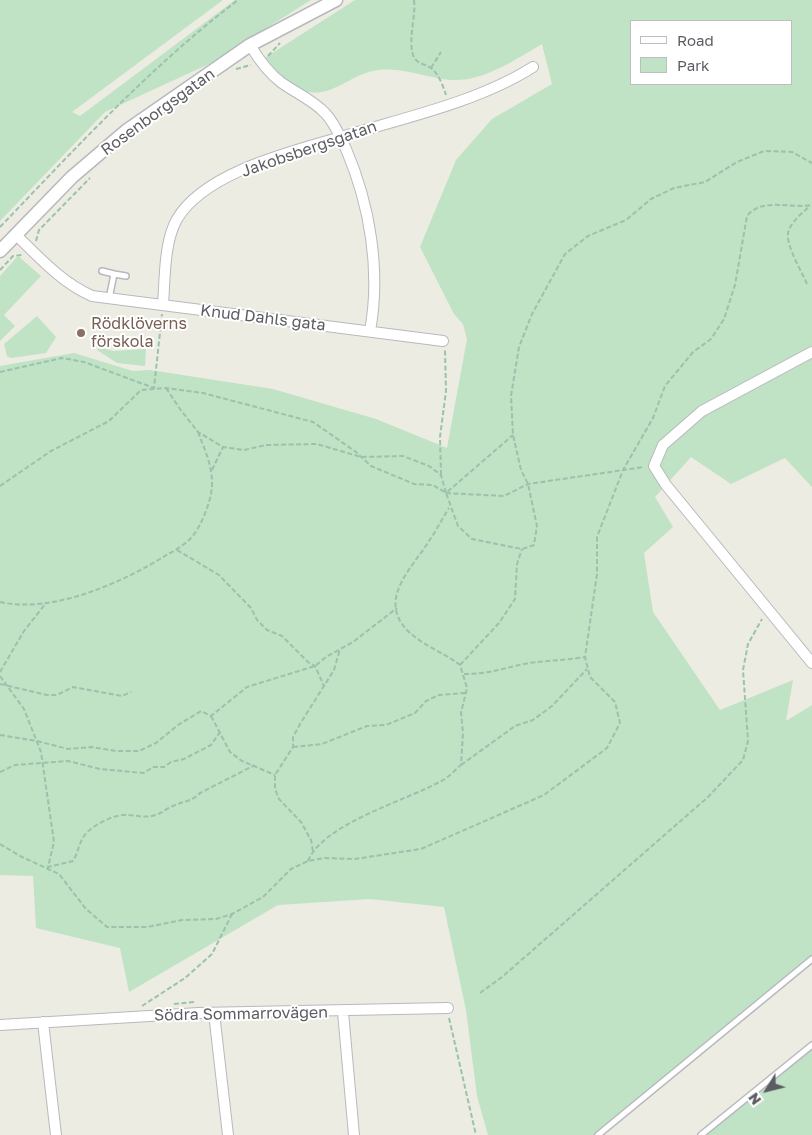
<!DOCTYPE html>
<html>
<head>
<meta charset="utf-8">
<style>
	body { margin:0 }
	#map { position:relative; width:812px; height:1135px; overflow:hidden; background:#ecece2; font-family:"Golos Text",sans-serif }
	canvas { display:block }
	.legend { position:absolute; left:630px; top:20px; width:162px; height:65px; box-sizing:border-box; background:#fff; border:1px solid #bdbec0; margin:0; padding:6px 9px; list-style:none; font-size:15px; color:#5b5d62 }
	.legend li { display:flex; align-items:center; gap:10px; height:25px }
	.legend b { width:25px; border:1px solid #bdbec0 }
	.north { position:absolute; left:742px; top:1065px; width:50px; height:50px; -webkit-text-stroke:4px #fff; paint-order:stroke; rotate:234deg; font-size:14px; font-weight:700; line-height:20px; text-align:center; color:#5b5d62 }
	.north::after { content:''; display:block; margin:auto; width:18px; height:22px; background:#5b5d62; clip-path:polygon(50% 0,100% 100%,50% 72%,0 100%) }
</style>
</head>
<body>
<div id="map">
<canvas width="812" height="1135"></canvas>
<ul class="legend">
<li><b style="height:6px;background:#fff"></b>Road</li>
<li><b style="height:14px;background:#c0e2c5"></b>Park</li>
</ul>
<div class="north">N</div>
</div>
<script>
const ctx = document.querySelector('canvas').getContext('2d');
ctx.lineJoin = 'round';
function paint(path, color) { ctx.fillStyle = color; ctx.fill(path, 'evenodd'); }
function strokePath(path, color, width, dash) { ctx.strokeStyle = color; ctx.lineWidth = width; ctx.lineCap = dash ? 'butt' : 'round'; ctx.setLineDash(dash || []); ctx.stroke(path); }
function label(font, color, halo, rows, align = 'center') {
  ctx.font = font + ' "Golos Text",sans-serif'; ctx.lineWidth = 4; ctx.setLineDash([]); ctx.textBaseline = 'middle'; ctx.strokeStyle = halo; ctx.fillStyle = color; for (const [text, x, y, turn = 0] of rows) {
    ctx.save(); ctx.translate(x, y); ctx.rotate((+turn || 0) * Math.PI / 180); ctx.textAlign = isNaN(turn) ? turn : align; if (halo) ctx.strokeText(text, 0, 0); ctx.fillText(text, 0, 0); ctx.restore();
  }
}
paint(new Path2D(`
	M0,0H223L72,112L80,116L235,0H311L211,63L105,112L0,221Z
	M355,0H812V487L785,458L731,484L691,457L655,497L673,527L644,553L653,612L720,710L793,680L786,721L812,705V959L598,1135H488L477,1096L466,1010L444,907L370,899L278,905L129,992L120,948L36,928L33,876L0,875V366L74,353L133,371L150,370L273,389L376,419L447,448L467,339L463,324L454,314L420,247L456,160L492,119L552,84L542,44C516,59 483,82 452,80C425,78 400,65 373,71C351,75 329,99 305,91C289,85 275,71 263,59ZM631,21H791V84H631Z
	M18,256L41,276L4,315L15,326L0,341V276Z
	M37,316L56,337L46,353L11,358L7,356L4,344Z
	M99,347L113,351L146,349L145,366L117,363L97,350Z
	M812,1045V1135H701Z`), '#c0e2c5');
const service = new Path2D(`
	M102,271L114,274L109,299
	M114,274L126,276
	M598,1135L812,959
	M701,1135L812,1045`);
const minor = new Path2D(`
	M250,45C259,60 268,73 282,83C296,93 313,100 325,113C335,123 340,137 346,149C370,205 381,271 370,331
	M16,235C40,258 61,282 92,296L443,341
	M163,305C165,278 164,242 177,219C205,172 291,152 341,137C403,118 478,102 533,67
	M812,352L702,411L663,445L654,466L666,485L812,663
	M343,1012L354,1135
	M214,1013L228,1135
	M43,1022L56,1135
	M0,1025L199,1013L448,1008`);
const tertiary = new Path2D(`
	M0,251L72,177L126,131L250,45L336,0`);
strokePath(service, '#b8b9be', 8);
strokePath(minor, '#b8b9be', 12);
strokePath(tertiary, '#b8b9be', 15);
strokePath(new Path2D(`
	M414,0C416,18 408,37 413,55C417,65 424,63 431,68C439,74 443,86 446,95
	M268,56L280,43
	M431,68L441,52
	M236,69L251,65
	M0,227C76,148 151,66 238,0
	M36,241L39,230L90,178
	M0,270L13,256L22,255
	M807,284C802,272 786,246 788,233C790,223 802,213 810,206
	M0,372L62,358L84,362L154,388L162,314
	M166,388L180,409L198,432L223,447L244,450L266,445L317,444L361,457L403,456L429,466L441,475L446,493L513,435
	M212,470L223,447
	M441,475L440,437L446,391L445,350
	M0,486L51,451L109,421L141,390L166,388L203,393L313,422L356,452L371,466L414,484L433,485L446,493L458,526L472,539L522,549L534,545L537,526L528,484L521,470L513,435L511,396L519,347L532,314L565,254L588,236L626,220L651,199L674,188L705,182L737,162L764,151L792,152L812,163
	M446,493L504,496L528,484L644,467
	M177,550L219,575L251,608L257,620L267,630L282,636L308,662L315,666L324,686
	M0,602C53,614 124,582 168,554C176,550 184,545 190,539C200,529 208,508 211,494C215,471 206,453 198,432
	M460,665L499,623L515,599L517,564L522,549
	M0,672L24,631L46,603
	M464,674C486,674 498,670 519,665C540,660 563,661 585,657
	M0,676L24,709L41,752L54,842L48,867L73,861C78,853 79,843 84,836C92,825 116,813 129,815C139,816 145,818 156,815C162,813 167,808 173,806C183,801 192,802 200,793L255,765
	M0,684L47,695H57L73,687L122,696L131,692
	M211,716L230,752L242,761L275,775
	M0,735L37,741L68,749L92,747L116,751H139L156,743L178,725L201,711L211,716L247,687L315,666L326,657L353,642L397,608
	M293,747L322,744L367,726L386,725L415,713L426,701L439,695L465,693
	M461,765L515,726L533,720L552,706L587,669
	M0,772L15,765L68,761L100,769L144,773L153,767H164L171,762L184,759L211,745L220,732
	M0,844L20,856L59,874L86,909L107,927H147L182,920L216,919L232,914L263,897L291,869L308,861L324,858L355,859L421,849L544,795L607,748L620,723L615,702L590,677L585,657L597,574V537L623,470L653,418L665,386L693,352L711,339L724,319L735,285L747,216C762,197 790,209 812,205
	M313,851L311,840L301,822L279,799L275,789V775L293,747V737L300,724L334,670L340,649
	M308,861C323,823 409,800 443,780C450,776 455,770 461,765L463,733L461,713L467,688L460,665C443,652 421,645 406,629C378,598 413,567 429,541C436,531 442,519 449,508
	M480,993L502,977L708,797L743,760L748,741L743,670L748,644L762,619
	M174,1004L194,1002
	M142,1006L185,978L212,954L232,914
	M449,1018L476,1135`), '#9ac2ac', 2, [5, 2.5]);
strokePath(service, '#fff', 5);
strokePath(minor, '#fff', 10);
strokePath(tertiary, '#fff', 12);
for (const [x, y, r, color] of [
	[81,333,5,"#8d6e63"]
]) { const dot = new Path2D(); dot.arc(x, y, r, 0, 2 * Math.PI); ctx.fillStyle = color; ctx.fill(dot); strokePath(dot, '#fff', 2); }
label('16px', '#5b5d62', '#fff', [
	["Rosenborgsgatan",158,112,-36],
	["Jakobsbergsgatan",309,149,-19],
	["Knud Dahls gata",263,318,7],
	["Södra Sommarrovägen",241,1014,-1]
]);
label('16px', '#785e54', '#fff', [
	["Rödklöverns",91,324],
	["förskola",91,342]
], 'left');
</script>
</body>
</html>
